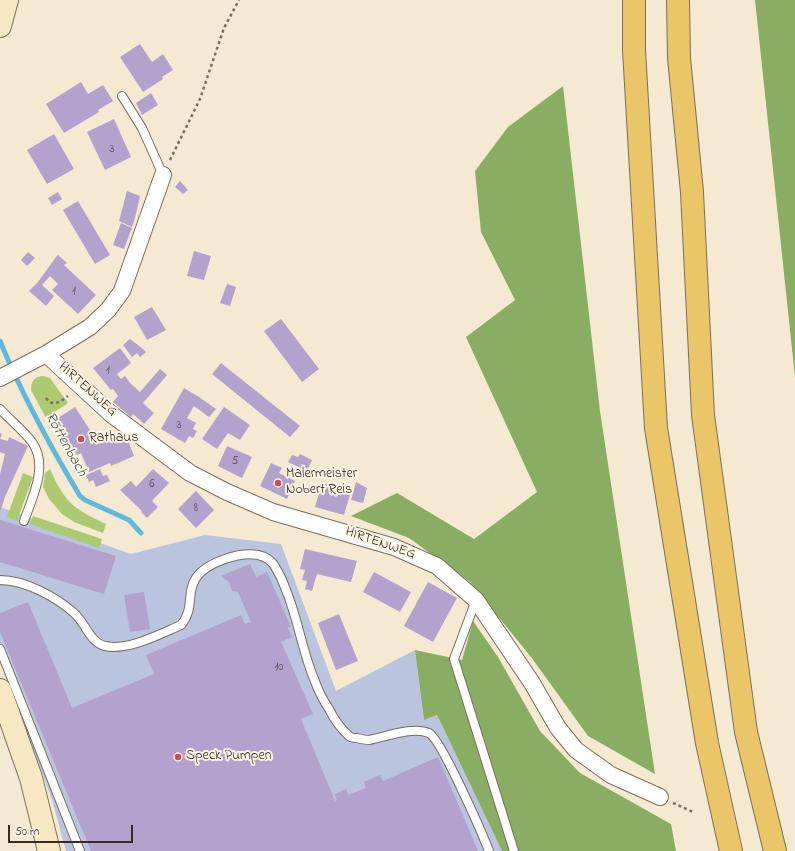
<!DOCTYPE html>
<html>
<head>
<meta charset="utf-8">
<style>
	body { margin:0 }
	#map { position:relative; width:795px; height:851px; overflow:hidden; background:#f5ead1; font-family:"Indie Flower",sans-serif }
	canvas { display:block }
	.scale { position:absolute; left:8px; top:825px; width:125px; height:18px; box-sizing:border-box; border:2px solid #3b2a1e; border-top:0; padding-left:5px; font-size:12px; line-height:14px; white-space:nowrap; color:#3b2a1e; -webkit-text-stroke:3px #fcf5e5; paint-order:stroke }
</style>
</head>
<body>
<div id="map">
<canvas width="795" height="851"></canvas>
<div class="scale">50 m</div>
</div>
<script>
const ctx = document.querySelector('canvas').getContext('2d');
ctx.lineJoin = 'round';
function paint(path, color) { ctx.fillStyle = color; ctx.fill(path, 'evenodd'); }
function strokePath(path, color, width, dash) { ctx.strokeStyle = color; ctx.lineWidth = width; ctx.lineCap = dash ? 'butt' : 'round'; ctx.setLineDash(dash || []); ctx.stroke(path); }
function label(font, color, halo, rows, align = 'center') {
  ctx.font = font + ' "Indie Flower",sans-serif'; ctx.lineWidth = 4; ctx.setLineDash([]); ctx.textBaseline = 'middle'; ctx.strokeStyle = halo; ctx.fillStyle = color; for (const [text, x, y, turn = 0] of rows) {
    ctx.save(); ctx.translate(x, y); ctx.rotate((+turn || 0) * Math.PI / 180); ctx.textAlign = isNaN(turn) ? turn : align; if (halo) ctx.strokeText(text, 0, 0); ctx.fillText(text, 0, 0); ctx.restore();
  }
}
paint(new Path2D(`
	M0,507L131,554L205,535L281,544L336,691L415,650L424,720L437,715L502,851H66L52,800L0,658Z`), '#bac4de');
paint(new Path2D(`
	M43,376L50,378L68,403L46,418L31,390C31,381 34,377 43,376Z
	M50,469C65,503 74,509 106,524L103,533L74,522L62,514L49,499L43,487L45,473Z
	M23,473L33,477L17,521L7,517Z
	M33,516L102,539L99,548L30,524Z`), '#acca71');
paint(new Path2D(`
	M755,0H795V377Z
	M563,86L600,411L655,774L588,736L531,657L470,582L409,538L351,516L397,493L474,539L537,492L466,337L515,300L481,232L475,171L508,127Z
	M473,621L498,657L540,731L580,773L671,824L676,851H502L437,715L424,720L415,650L462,660Z`), '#89ae63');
strokePath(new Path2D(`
	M0,341C22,395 50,446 80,496L85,500L129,520L141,533`), '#60b9dd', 5);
paint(new Path2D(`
	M140,44L152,62L163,54L173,70L162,77L163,79L143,92L120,57Z
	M81,82L88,94L103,85L113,101L98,110L99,112L64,133L46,104Z
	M151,93L158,105L142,115L136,103Z
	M114,119L131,157L105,170L87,132Z
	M54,134L74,169L47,184L27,150Z
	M180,181L188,190L183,194L175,187Z
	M127,191L140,196L135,218L132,227L119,221Z
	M58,192L62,199L52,205L48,198Z
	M78,201L110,255L95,264L63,210Z
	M121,223L132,228L124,249L113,245Z
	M194,251L211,256L204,280L187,276Z
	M28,252L35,258L27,266L21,260Z
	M58,255L67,263L64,265L96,295L78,314L52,290L58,284L50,276L42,285L54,296L46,306L29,291L38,282L56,257Z
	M227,284L236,287L230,306L220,303Z
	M152,307L166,330L147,340L134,317Z
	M281,319L319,369L302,382L264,331Z
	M130,339L143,349L146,352L140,357L137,353L132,357L123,345Z
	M120,348L131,363L117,374L121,379L125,376L130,383L140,392L160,369L167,375L143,403L154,413L144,424L133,414L131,417L113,402L118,396L113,389L111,390L93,368Z
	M221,363L300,426L290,437L212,374Z
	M184,388L199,397L216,409L209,417L194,406L187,418L196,423L193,429L197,431L193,438L189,436L185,443L161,429Z
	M75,407L99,444L125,433L134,456L111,466L110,463L89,472L81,453L77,455L55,420Z
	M224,407L250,425L240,440L228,433L217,449L202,439Z
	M0,433L2,434L0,439L8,441L9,437L28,446L5,497L0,512V474L5,454L0,452Z
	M227,446L252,457L242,478L218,466Z
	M300,454L312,460L307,471L288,462L292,455L298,457Z
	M271,463L282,468L279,473L295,481L287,499L260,486Z
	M100,469L103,476L107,475L110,481L96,487L93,480L89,482L86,475Z
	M153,469L169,483L152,501L158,507L147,518L141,512L142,511L120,490L131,481L136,487Z
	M356,482L367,488L363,503L351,500Z
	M322,483L351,491L344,515L315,507Z
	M196,491L214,510L196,528L178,509Z
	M0,520L116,556L104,594L0,562Z
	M305,549L357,561L351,582L317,574L312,591L305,589L307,581L302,580L305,570L300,569Z
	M250,564L256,577L267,572L291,627L288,628L292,637L281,642L313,714L301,719L335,801L337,800L335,794L346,789L348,795L366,788L364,782L380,775L383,781L438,757L478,851H91L0,632V613L28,602L72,708L154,674L146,655L241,615L245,624L251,622L238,592L232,591L229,582L221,576Z
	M374,572L411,592L400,612L363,592Z
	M428,582L457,598L433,642L404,626Z
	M144,592L150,629L130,632L124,595Z
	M339,614L358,661L336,670L318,623Z`), '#b3a1ce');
const service = new Path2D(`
	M122,96L142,128L163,175
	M0,409C10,420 23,430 32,442C49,466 32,498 24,521
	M0,580C25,580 56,597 74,613C85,622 90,643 105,646C128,651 160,634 181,625C196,608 184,589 200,573C216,558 259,544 274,565C279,573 283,581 286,590C298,619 302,650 314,679C318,690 323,700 329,709C334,719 340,728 349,736C351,738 354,738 357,738C361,739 365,740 369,740C386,737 412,726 429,733C441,739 482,833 489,851
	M476,600L454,659L514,851
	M0,649L80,851`);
const minor = new Path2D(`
	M46,354L111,414L190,473L227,492L273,512L394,547L437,566L476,600L532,683L558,728L576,750L611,775L660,797
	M0,378L46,354L90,327L108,310L122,291L163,175`);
const secondary = new Path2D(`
	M0,26L7,0
	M0,690L31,778L49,851`);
const motorway = new Path2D(`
	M634,0V50L656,428L707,743L731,851
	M678,0L679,58L692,192L703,415L746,732L775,851`);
strokePath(service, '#7c6d5d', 10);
strokePath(minor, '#7c6d5d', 18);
strokePath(secondary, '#7c6d5d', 24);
strokePath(motorway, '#7c6d5d', 24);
strokePath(new Path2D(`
	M170,160L200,99L224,28L239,0
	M46,398C53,408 61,401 68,396
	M673,803L693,812`), '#7c6d5d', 2.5, [3, 3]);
strokePath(service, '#fff', 8);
strokePath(minor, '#fff', 16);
strokePath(secondary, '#f7e8c3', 22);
strokePath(motorway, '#eac669', 22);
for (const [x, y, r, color] of [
	[81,439,4,"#d1495b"],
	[278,483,4,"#d1495b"],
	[178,757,4,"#d1495b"]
]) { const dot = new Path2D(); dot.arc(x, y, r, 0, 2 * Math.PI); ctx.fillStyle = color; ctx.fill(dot); strokePath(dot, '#fcf5e5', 1.5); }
label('12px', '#59484a', null, [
	["3",112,150],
	["1",74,292],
	["1",108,371],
	["3",179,426],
	["5",235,462],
	["6",152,485],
	["8",196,509],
	["10",279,668]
]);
label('14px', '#3b2a1e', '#fcf5e5', [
	["HIRTENWEG",87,390,42],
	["HIRTENWEG",380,544,19]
]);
label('14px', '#3b2a1e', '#fcf5e5', [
	["Rathaus",89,439],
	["Malermeister",286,475],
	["Nobert Reis",286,491],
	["Speck Pumpen",186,757]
], 'left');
label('italic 15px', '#465557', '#fcf5e5', [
	["Röttenbach",65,445,61]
]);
</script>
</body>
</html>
